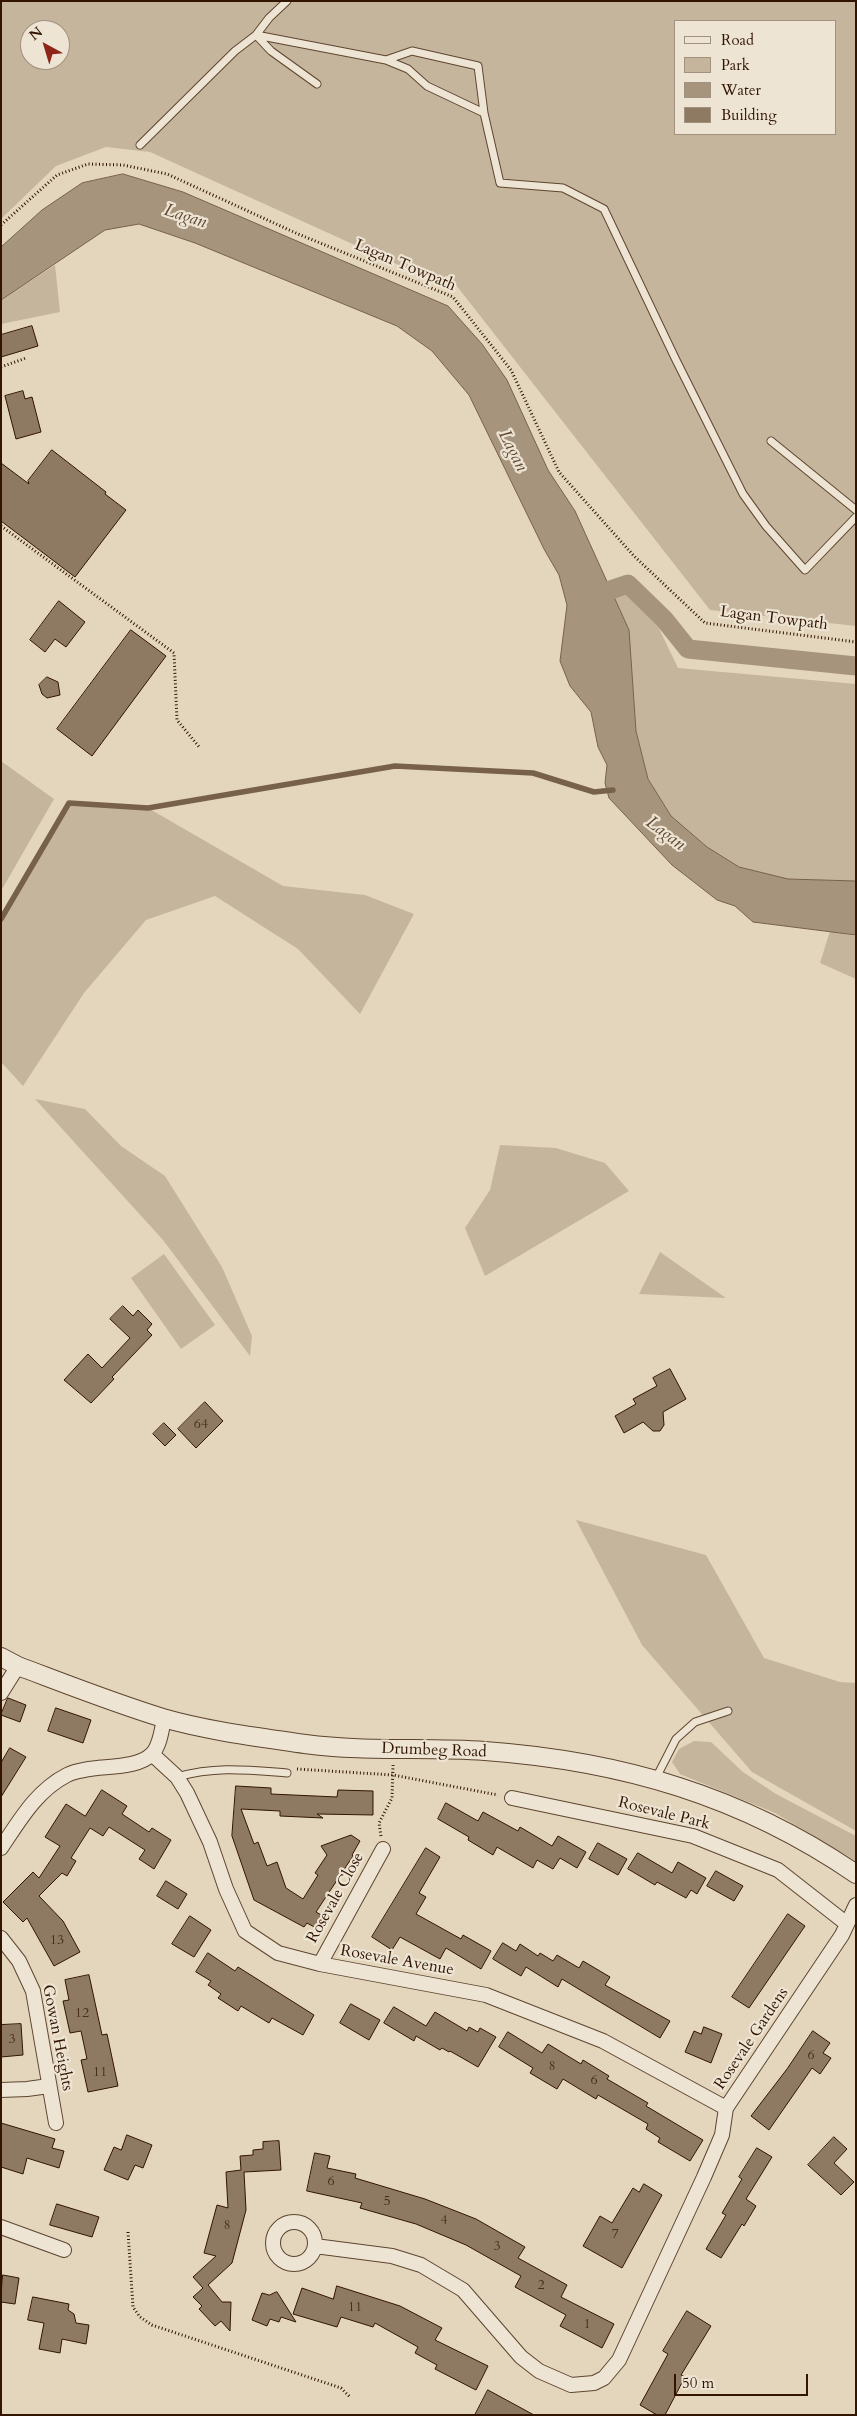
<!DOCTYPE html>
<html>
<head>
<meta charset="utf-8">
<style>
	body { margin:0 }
	#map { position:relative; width:857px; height:2416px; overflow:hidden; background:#e4d6bd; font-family:Cardo,serif }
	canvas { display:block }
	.frame { position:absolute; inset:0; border:2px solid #311500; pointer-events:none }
	.legend { position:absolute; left:674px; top:20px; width:162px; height:115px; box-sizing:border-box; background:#ede4d4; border:1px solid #a2917f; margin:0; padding:6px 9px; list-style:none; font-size:15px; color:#311500 }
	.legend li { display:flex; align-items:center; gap:10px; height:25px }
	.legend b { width:25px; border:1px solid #a2917f }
	.north { position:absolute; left:20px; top:20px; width:50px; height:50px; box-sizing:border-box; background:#ede4d4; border:1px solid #a2917f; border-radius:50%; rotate:321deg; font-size:14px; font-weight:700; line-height:20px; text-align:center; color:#311500 }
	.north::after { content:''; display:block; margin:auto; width:18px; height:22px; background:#8f2418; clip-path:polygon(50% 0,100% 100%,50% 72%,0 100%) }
	.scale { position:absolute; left:674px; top:2374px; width:134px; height:22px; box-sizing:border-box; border:2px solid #311500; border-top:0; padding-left:6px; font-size:15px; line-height:18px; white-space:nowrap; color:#311500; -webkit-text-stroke:4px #ede4d4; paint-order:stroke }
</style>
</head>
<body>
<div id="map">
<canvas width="857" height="2416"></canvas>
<div class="frame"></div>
<ul class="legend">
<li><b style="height:6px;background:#ede4d4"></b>Road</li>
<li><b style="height:14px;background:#c6b59d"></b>Park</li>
<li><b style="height:14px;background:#a7947d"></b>Water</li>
<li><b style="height:14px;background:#8e7962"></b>Building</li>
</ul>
<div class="north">N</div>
<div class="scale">50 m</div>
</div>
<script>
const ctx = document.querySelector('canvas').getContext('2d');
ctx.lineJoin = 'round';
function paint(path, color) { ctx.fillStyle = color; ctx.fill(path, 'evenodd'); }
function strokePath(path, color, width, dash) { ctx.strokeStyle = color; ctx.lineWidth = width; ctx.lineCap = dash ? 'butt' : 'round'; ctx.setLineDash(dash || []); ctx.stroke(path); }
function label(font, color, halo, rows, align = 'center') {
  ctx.font = font + ' Cardo,serif'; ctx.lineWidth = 4.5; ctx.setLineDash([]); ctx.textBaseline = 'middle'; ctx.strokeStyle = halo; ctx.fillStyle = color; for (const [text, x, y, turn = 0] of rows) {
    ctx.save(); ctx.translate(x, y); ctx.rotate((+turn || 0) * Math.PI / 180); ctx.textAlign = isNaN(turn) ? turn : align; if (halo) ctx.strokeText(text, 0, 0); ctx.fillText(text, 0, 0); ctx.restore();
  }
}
paint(new Path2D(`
	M1,1H856V626L710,610L456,285L434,281L150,152L106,147L56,166L1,219ZM676,21H836V134H676ZM30,30H60V60H30Z
	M55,265L60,312L1,324V300Z
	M626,594L652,614L678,668L856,684V881L788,879L739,867L707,847L671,816L648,779L636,730L629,630L613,595Z
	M1,761L54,799L1,891Z
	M69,803L148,808L283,886L365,895L414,914L360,1014L298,949L215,896L146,920L84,993L23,1086L1,1062V919Z
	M830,931L856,936V979L820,963Z
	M35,1099L85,1109L121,1146L165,1176L222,1267L252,1336L250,1356L163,1240Z
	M500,1145L556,1148L605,1163L629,1191L485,1276L465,1228L490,1190Z
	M660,1252L726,1298L639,1294Z
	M164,1254L215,1325L181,1349L131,1278Z
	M576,1520L706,1555L764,1658L840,1682L856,1683V1831L752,1772L642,1645Z
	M694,1741L711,1742L743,1772L776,1794L856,1836V1861L775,1813L680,1774L672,1762L679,1749Z`), '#c6b59d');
const water = new Path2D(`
	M123,174L183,192L448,306L482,344L507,380L548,470L575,511L629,630L636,731L648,779L671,816L707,847L739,867L788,879L856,881V935L753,922L735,906L717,900L672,865L609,798L605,783L607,765L598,747L591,712L570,686L560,661L567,605L559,575L544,549L469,395L432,351L397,326L195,243L139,224L105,230L1,300V247L42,210L82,183Z`);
paint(water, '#a7947d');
strokePath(water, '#78614b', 1);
strokePath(new Path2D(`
	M1,919L69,803L148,808L395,766L533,773L594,792L613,790`), '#78614b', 5.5);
strokePath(new Path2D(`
	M587,598L628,584L664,619L688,649L856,666`), '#a7947d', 19);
const building = new Path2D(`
	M32,326L38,346L1,357V335Z
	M23,391L25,399L32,397L41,432L16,439L5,396Z
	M52,450L106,492L105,494L126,510L75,577L1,521V463L29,484L28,481Z
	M59,601L85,622L66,647L55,639L45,652L30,640Z
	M131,630L166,656L92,756L57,729Z
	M47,677L58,682L60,695L47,698L42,694L39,685Z
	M123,1306L133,1316L138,1310L152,1324L147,1330L152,1335L112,1377L114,1379L91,1403L64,1380L88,1354L102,1368L130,1338L110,1319Z
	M670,1369L686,1399L663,1412L664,1425L660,1431H653L643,1422L624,1433L615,1416L636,1404L633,1399L657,1386L653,1378Z
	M205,1402L223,1421L196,1448L178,1429Z
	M164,1423L176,1435L165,1446L153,1434Z
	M8,1698L26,1705L20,1722L1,1715Z
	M56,1708L91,1720L83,1743L48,1731Z
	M10,1748L26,1757L1,1797V1763Z
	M236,1786L271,1788V1794L337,1797L338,1790L373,1791V1815L317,1814L323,1818L280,1816V1811L241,1809L254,1844L258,1842L267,1866L277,1862L286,1888L303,1899L318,1875L315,1873L327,1855L321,1846L351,1835L360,1841L352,1855L353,1856L316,1912L323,1916L316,1928L307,1923L304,1927L254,1900L232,1836Z
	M102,1790L127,1806L122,1814L149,1832L152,1828L171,1840L154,1869L139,1859L145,1850L109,1827L103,1836L90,1828L71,1858L76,1861L67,1876L62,1873L39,1896L63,1921L80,1952L54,1966L27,1918L23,1922L3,1902L33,1872L39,1878L60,1846L45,1837L66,1804L85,1816Z
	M446,1803L478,1821L483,1812L518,1831L520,1827L552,1846L558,1836L586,1852L577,1868L560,1858L553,1869L537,1860L533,1868L497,1847L493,1855L468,1840L469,1837L438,1819Z
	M598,1843L627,1859L618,1875L589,1859Z
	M426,1848L440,1857L419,1893L426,1897L416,1914L461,1939L463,1935L491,1951L481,1969L446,1948L440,1959L400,1937L392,1950L372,1937Z
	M638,1853L672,1873L678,1862L706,1878L697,1894L691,1890L686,1898L657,1882L655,1885L628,1869Z
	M716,1871L743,1886L734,1901L707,1886Z
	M166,1881L187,1894L178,1909L157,1896Z
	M788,1914L805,1926L749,2008L732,1997Z
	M190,1916L211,1930L194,1957L172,1944Z
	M503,1943L516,1951L520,1944L538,1956L540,1953L553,1961L557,1955L579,1968L583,1961L610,1977L605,1985L670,2021L660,2038L562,1979L558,1987L526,1967L521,1976L493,1959Z
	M208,1953L235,1971L238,1967L314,2015L303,2035L272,2018L269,2023L241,2006L238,2011L218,1998L221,1994L208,1985L211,1981L196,1972Z
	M89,1975L102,2035L107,2034L118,2086L88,2092L81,2060L87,2059L81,2031L70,2033L63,2001L69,2000L65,1980Z
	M351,2004L380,2020L369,2040L340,2023Z
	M394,2007L426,2026L435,2012L467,2031L469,2027L478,2032L480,2028L496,2037L478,2067L450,2051L449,2052L442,2048L440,2050L416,2036L414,2041L384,2023Z
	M21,2024L23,2055L1,2057V2025Z
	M704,2027L722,2034L711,2063L685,2052L694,2031L701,2034Z
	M813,2031L830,2043L823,2053L831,2058L820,2074L812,2068L769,2130L751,2116L787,2069Z
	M508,2032L542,2053L548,2044L581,2064L583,2060L609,2076L607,2079L648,2103L646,2106L703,2140L690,2161L658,2142L660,2138L646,2129L648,2124L598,2095L596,2099L563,2079L557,2089L530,2073L533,2068L499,2047Z
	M1,2123L55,2139L52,2148L64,2151L59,2168L27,2158L23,2174L1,2167Z
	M127,2135L152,2145L143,2168L135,2165L128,2180L104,2170L114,2147L121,2150Z
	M834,2137L847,2149L834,2163L854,2182L841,2195L808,2165Z
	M279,2141L281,2170L244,2172L246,2210L232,2263L208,2285L222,2302H231L230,2331L221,2321L215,2326L199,2309L202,2306L193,2297L203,2288L193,2277L216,2256L204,2253L217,2205L228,2208L226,2172L241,2170L240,2156L253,2155V2150L263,2149V2142Z
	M757,2148L772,2157L746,2199L756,2206L744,2226L742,2224L721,2258L706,2249L726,2215L722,2213L742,2179L739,2177Z
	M315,2153L330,2156L327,2168L356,2174L355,2178L425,2199L476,2219L525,2247L518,2258L567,2285L561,2297L614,2324L602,2348L560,2326L566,2315L515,2287L521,2276L466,2245L416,2224L360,2208L362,2203L307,2191Z
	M644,2184L662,2195L622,2268L583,2246L600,2216L612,2223L633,2188L639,2192Z
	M57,2204L99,2217L92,2237L50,2225Z
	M3,2275L19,2278L15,2304L1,2302Z
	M337,2286L400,2306L442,2328L435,2340L488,2366L476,2390L435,2369L437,2365L415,2353L418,2347L375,2323L373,2327L341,2317L337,2327L293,2314L302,2288L333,2299Z
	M277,2292L296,2322L281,2317L279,2322L270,2319L267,2326L252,2320L262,2293L269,2295Z
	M33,2297L69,2304L68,2310L74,2314L76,2323L89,2325L86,2344L62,2339L60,2353L39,2349L44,2323L28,2320Z
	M687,2311L711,2326L681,2375L685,2377L665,2415H657L640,2405L668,2354L663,2351Z
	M488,2390L534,2415H475Z`);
paint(building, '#8e7962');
strokePath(building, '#311500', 1);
const service = new Path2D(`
	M287,1L269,18L256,35L386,60L408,69L427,86L484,113L500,183L563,188L604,209L675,358L743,494L766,526L805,570L856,517
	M386,60L412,51L478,66L484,113
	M140,145L235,51L256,35L271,51L317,84
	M771,441L856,510
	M177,1777C216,1766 247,1770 287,1773
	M656,1778L676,1739L695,1722L728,1711`);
const minor = new Path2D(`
	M1,1693L18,1666
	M152,1754L177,1777L187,1793L210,1842L226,1889L245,1931L278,1953L320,1964L486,1995L603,2041L726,2108
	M512,1798L693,1836L778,1870L847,1924
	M1,1848C20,1820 36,1791 67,1775C91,1763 134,1772 152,1754C160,1746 162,1729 164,1718
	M1,1938L19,1961L33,1991L56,2123
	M320,1964L383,1849
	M1,2090L27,2089L49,2086
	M273 2243a21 21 0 1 1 42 0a21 21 0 1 1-42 0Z
	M1,2227L64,2250
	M315,2246L392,2256L421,2265L463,2290L521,2357L539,2371L571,2385L594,2383L604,2378L619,2360L704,2177L722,2135L726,2108L842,1935L856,1905`);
const tertiary = new Path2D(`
	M1,1657L18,1666C66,1684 114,1703 163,1718C208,1731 258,1737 305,1744C365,1752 425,1747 485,1751C622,1761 742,1796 856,1874`);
strokePath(service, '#5e452f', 9);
strokePath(minor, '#5e452f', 16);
strokePath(tertiary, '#5e452f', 20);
strokePath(new Path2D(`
	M1,225L57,175L88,164L123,165L167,174L298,234L453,297L511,370L559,472L634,556L705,623L856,642
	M1,367L26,358
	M1,526L174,653L177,720L200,748
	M297,1769L393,1775L498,1795
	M381,1836L379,1823L392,1798L393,1765
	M128,2232L133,2307L140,2317L152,2325L341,2388L350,2397`), '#311500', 3, [1, 2.5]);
strokePath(service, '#ede4d4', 7);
strokePath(minor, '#ede4d4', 14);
strokePath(tertiary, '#ede4d4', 18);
label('14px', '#482e18', null, [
	["64",201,1425],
	["13",57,1941],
	["12",82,2014],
	["3",12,2040],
	["6",811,2056],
	["8",552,2067],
	["11",100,2073],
	["6",594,2081],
	["6",331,2182],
	["5",387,2202],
	["4",444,2221],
	["8",227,2226],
	["7",615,2235],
	["3",497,2247],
	["2",541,2286],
	["11",355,2308],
	["1",587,2325]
]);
label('16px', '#311500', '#ede4d4', [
	["Lagan Towpath",405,266,23],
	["Lagan Towpath",774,619,7],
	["Drumbeg Road",434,1751,2],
	["Rosevale Park",664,1814,14],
	["Rosevale Close",336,1898,-61],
	["Rosevale Avenue",397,1961,10],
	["Gowan Heights",57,2038,79],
	["Rosevale Gardens",752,2039,-56]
]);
label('italic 18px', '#604832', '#ede4d4', [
	["Lagan",185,217,18],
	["Lagan",512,451,63],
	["Lagan",665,834,37]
]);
</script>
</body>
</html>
